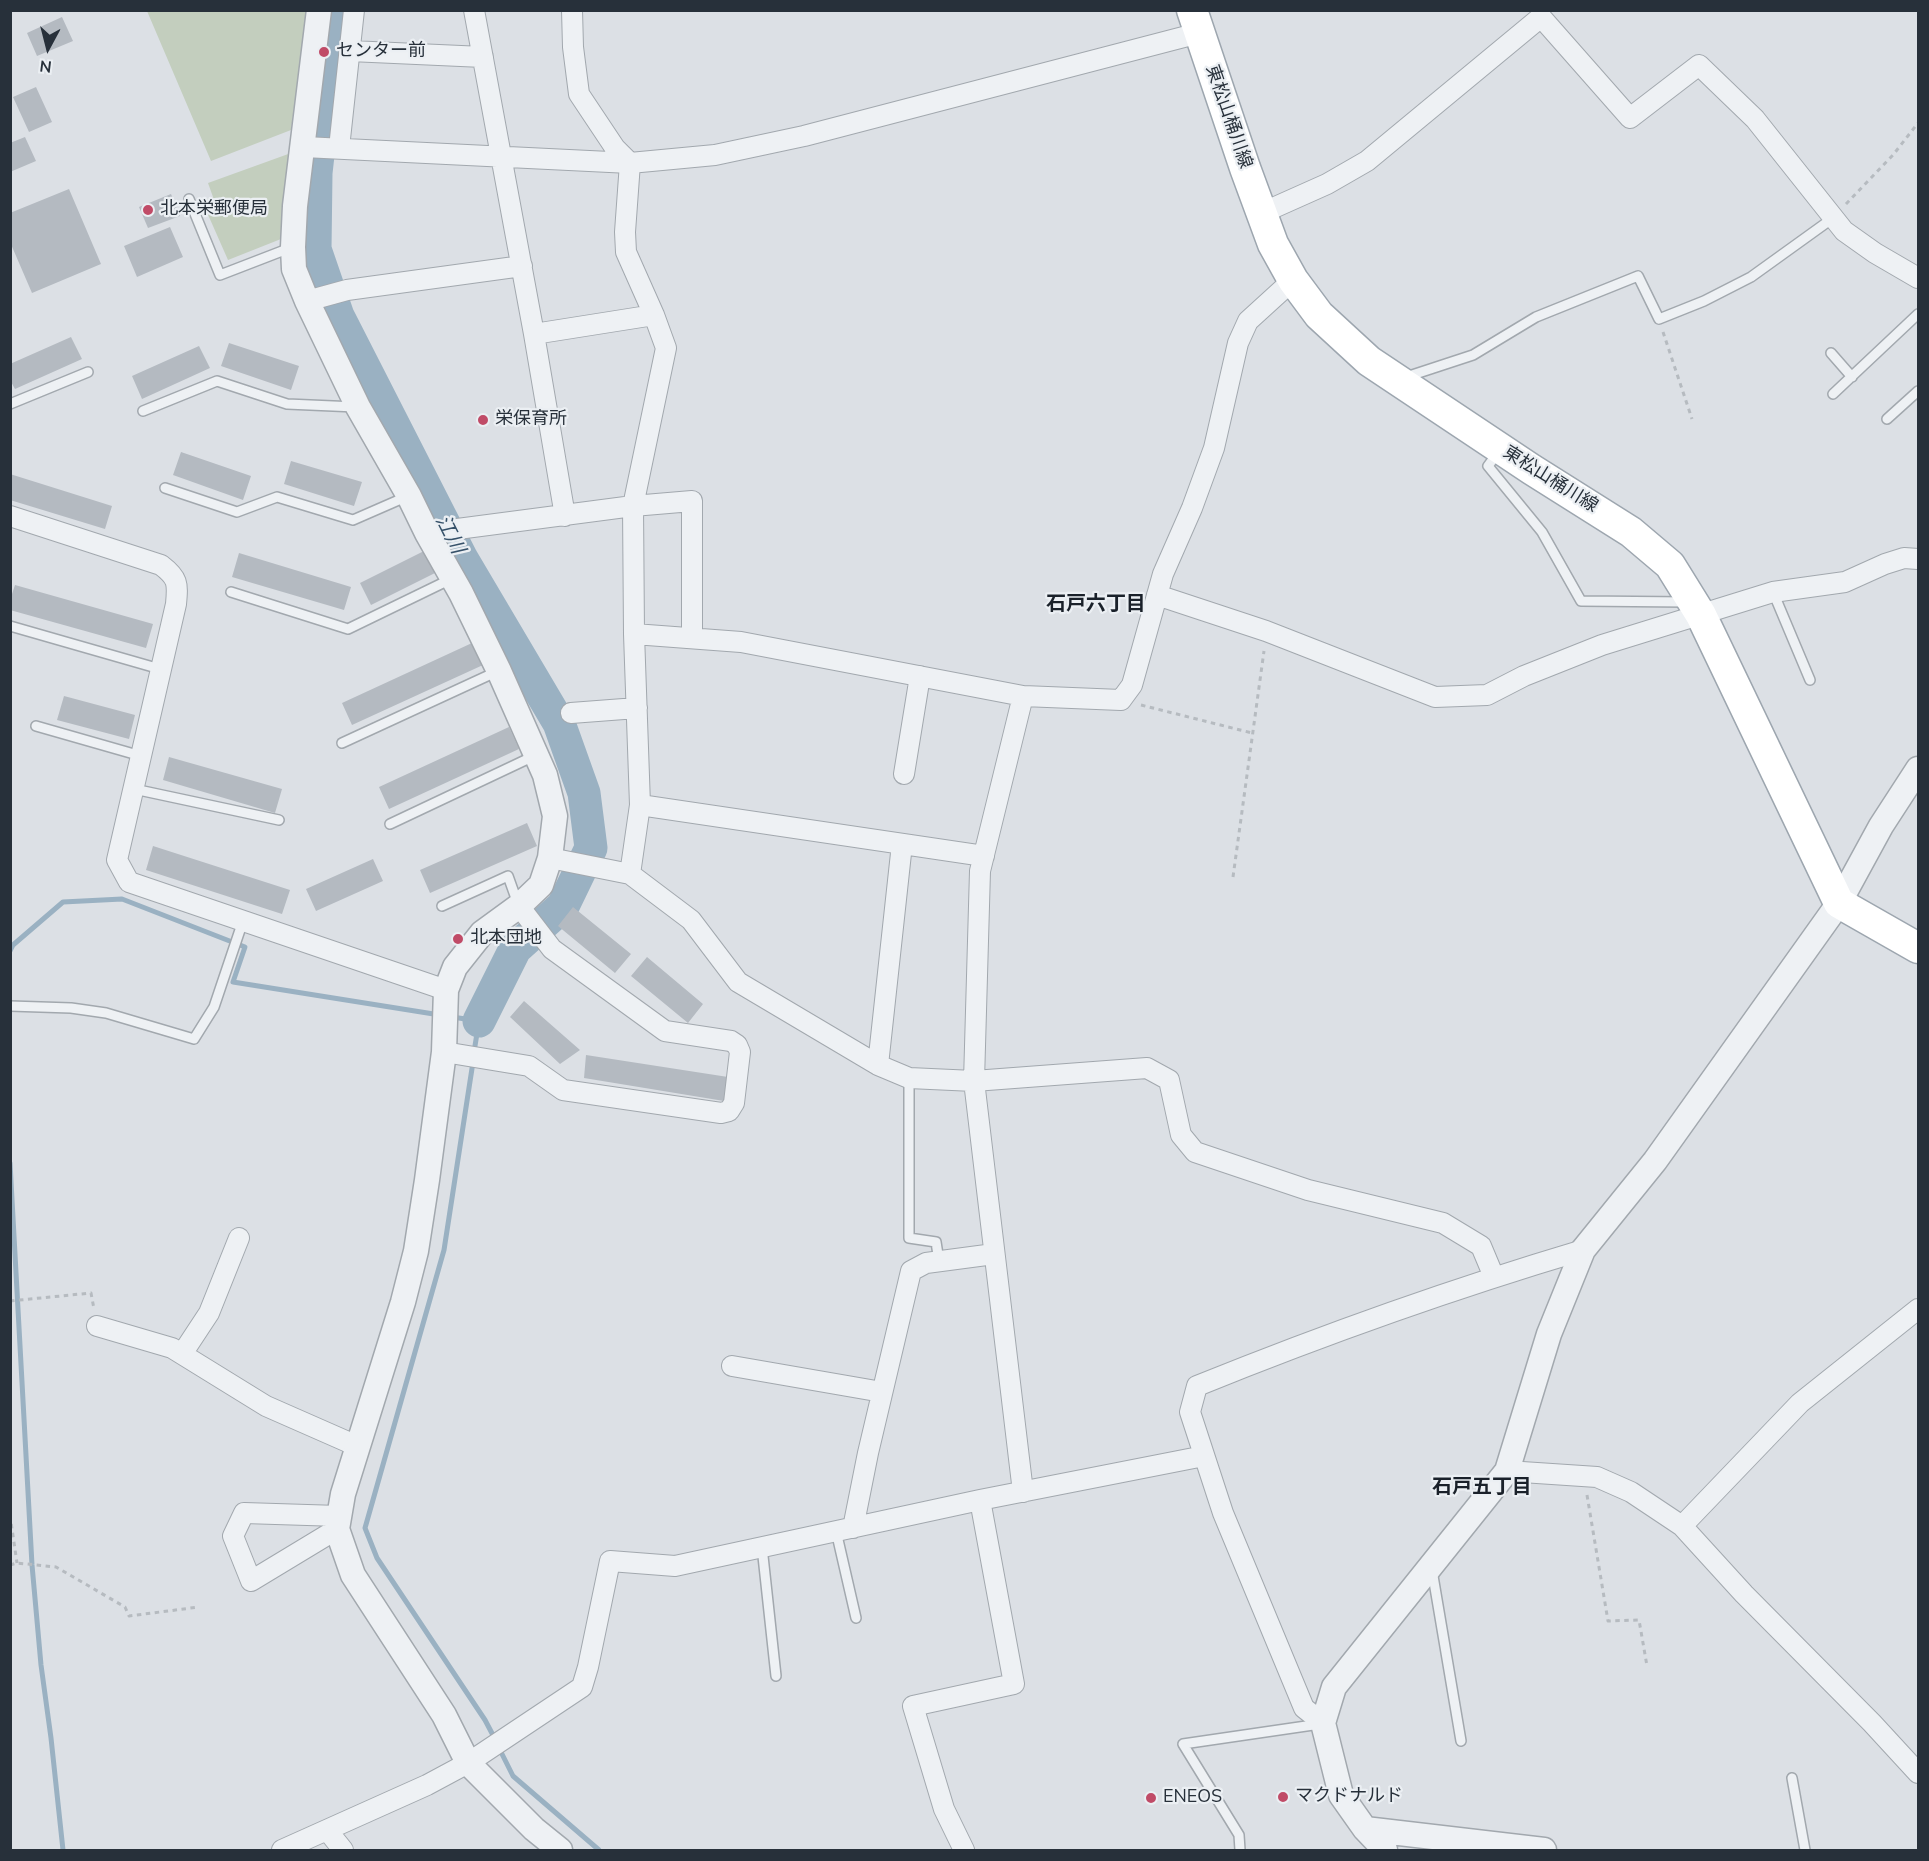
<!DOCTYPE html>
<html>
<head>
<meta charset="utf-8">
<style>
	body { margin:0 }
	#map { position:relative; width:1929px; height:1861px; overflow:hidden; background:#dce0e5; font-family:"Nunito Sans",sans-serif }
	canvas { display:block }
	.frame { position:absolute; inset:0; border:12px solid #27303a; pointer-events:none }
	.north { position:absolute; left:18px; top:18px; width:60px; height:60px; -webkit-text-stroke:4px #ebeff3; paint-order:stroke; rotate:187deg; font-size:16px; font-weight:700; line-height:24px; text-align:center; color:#27303a }
	.north::after { content:''; display:block; margin:auto; width:21px; height:27px; background:#27303a; clip-path:polygon(50% 0,100% 100%,50% 72%,0 100%) }
</style>
</head>
<body>
<div id="map">
<canvas width="1929" height="1861"></canvas>
<div class="frame"></div>
<div class="north">N</div>
</div>
<script>
const ctx = document.querySelector('canvas').getContext('2d');
ctx.lineJoin = 'round';
function paint(path, color) { ctx.fillStyle = color; ctx.fill(path, 'evenodd'); }
function strokePath(path, color, width, dash) { ctx.strokeStyle = color; ctx.lineWidth = width; ctx.lineCap = dash ? 'butt' : 'round'; ctx.setLineDash(dash || []); ctx.stroke(path); }
function label(font, color, halo, rows, align = 'center') {
  ctx.font = font + ' "Nunito Sans","Noto Sans JP",sans-serif'; ctx.lineWidth = 4.5; ctx.setLineDash([]); ctx.textBaseline = 'middle'; ctx.strokeStyle = halo; ctx.fillStyle = color; for (const [text, x, y, turn = 0] of rows) {
    ctx.save(); ctx.translate(x, y); ctx.rotate((+turn || 0) * Math.PI / 180); ctx.textAlign = isNaN(turn) ? turn : align; if (halo) ctx.strokeText(text, 0, 0); ctx.fillText(text, 0, 0); ctx.restore();
  }
}
paint(new Path2D(`
	M147,11H307L291,130L211,161Z
	M291,153L281,239L228,260L202,201L213,197L208,183Z`), '#c3cebe');
strokePath(new Path2D(`
	M10,951L13,945L63,902L122,899L245,947L233,982L440,1015
	M452,1017L479,1021L474,1052
	M473,1062L444,1250L365,1528L377,1558L485,1720L495,1739
	M10,1163L32,1565L41,1665L51,1738L63,1850
	M499,1748L513,1776L599,1850`), '#9ab1c2', 5);
strokePath(new Path2D(`
	M334,10L316,173L315,249L338,316L462,559L559,723L584,793L591,848L563,906L515,949L479,1021`), '#9ab1c2', 33);
paint(new Path2D(`
	M62,17L73,41L37,56L27,33Z
	M36,87L52,122L29,132L13,97Z
	M25,137L36,161L10,172V143Z
	M69,189L101,264L32,293L10,242V213Z
	M171,194L180,216L148,228L139,207Z
	M170,227L183,257L137,277L124,246Z
	M71,337L82,359L15,389L10,380V364Z
	M229,343L299,366L291,390L221,366Z
	M199,346L210,368L142,399L132,376Z
	M181,452L251,476L243,500L173,475Z
	M291,461L362,482L354,506L284,484Z
	M10,474L112,506L105,529L10,500Z
	M426,550L437,572L371,605L360,583Z
	M239,553L351,587L344,610L232,577Z
	M15,585L153,624L146,648L10,610V600Z
	M472,643L483,665L352,725L342,703Z
	M64,696L135,715L129,739L57,720Z
	M509,727L519,749L389,809L379,787Z
	M169,757L282,789L275,813L163,780Z
	M527,823L537,846L430,893L420,870Z
	M153,846L290,890L282,914L146,870Z
	M373,859L383,881L316,911L306,889Z
	M573,907L631,954L615,973L558,926Z
	M647,957L703,1004L688,1023L631,976Z
	M524,1001L580,1050L560,1064L510,1017Z
	M586,1055L728,1077L724,1101L584,1078Z`), '#b4bac1');
const service = new Path2D(`
	M189,199L220,275L290,248
	M1831,353L1852,377
	M1406,377L1473,355L1536,317L1638,276L1659,319L1704,301L1751,277L1833,218
	M1833,394L1918,314
	M10,404L88,372
	M143,411L217,381L287,404L356,407
	M1887,419L1918,391
	M1499,451L1488,466L1542,532L1581,601L1687,602
	M165,488L237,512L277,497L353,520L408,496
	M231,592L348,629L451,579
	M1773,592L1810,680
	M10,626L160,669
	M36,726L141,756
	M342,743L498,671
	M134,789L279,820
	M390,824L534,756
	M442,906L508,876L518,904
	M10,1006L71,1008L106,1013L194,1039L214,1007L243,921
	M909,1078V1238L936,1242L939,1261
	M836,1531L856,1618
	M762,1547L776,1676
	M1432,1570L1461,1741
	M1792,1778L1805,1850
	M1240,1850L1239,1835L1183,1744L1320,1724`);
const minor = new Path2D(`
	M474,10L534,334L565,516
	M572,10L573,47L579,94L615,148L630,163
	M350,51L483,57
	M304,147L630,163L715,155L804,136L1199,33
	M339,148L354,10
	M1262,213L1327,184L1367,161L1541,17L1630,118L1699,65L1755,119L1844,231L1875,253L1918,278
	M307,301L347,290L522,266
	M534,334L654,315
	M10,516L161,565C178,578 178,583 176,604L117,860L129,882L446,990
	M427,533L633,506L692,501V638
	M1157,595L1266,631L1435,697L1487,695L1524,676L1602,645L1773,592L1845,582L1885,564L1904,558L1918,559
	M634,634L741,642L1023,696L1121,700L1132,685L1163,574L1192,508L1214,448L1238,343L1248,321L1293,280
	M571,713L637,708
	M904,774L920,676
	M640,805L984,856
	M550,858L630,874L691,920L738,982L878,1065L909,1078L974,1081L1147,1068L1169,1080L1181,1135L1195,1152L1308,1190L1443,1223L1481,1246L1494,1277
	M630,874L640,805L634,634L633,506L666,348L654,315L626,252L625,232L630,163
	M444,1052L529,1066L563,1090L721,1113L729,1111L734,1103L740,1052L737,1045L731,1041L665,1031L552,949L519,906
	M878,1065L902,844
	M97,1326L172,1348L266,1406L357,1446
	M182,1354L209,1313L239,1238
	M732,1366L882,1392
	M1507,1471L1597,1477L1631,1492L1682,1526L1744,1594L1872,1723L1918,1773
	M1023,1492L974,1081L980,871L1023,696
	M1682,1526L1800,1403L1918,1309
	M853,1528L868,1453L911,1271L926,1263L994,1254
	M337,1529L251,1581L233,1536L244,1513L339,1516
	M1323,1723L1304,1708L1223,1513L1190,1412L1197,1386C1323,1335 1452,1289 1583,1250
	M327,1830L343,1850
	M282,1850L427,1785L468,1763L582,1687L588,1667L610,1561L675,1566L980,1500L1204,1456
	M964,1850L944,1809L913,1706L1014,1684L980,1500`);
const tertiary = new Path2D(`
	M319,10L295,206L293,247L294,269L307,301L358,407L409,496L427,533L461,593L499,671L545,775L555,816L550,858L541,885L519,906L482,933L455,967L446,990L444,1052L427,1180L416,1251L403,1302L343,1494L337,1529L353,1575L444,1715L468,1763L534,1829L560,1850
	M1365,1829L1544,1850
	M1385,1850L1365,1829L1341,1795L1323,1723L1334,1687L1507,1471L1549,1334L1583,1250L1655,1161L1839,903L1881,826L1918,769`);
const primary = new Path2D(`
	M1192,10L1245,168L1273,244L1293,280L1319,315L1369,361L1531,469L1631,532L1670,565L1701,615L1839,903L1918,948`);
strokePath(service, '#a2a8ae', 12);
strokePath(minor, '#a2a8ae', 22);
strokePath(tertiary, '#a2a8ae', 27);
strokePath(primary, '#9da6af', 33);
strokePath(new Path2D(`
	M1846,204L1893,155L1918,123
	M1663,332L1692,419
	M1141,705L1252,733
	M1233,877L1264,651
	M10,1301L91,1293L94,1309
	M1587,1495L1608,1621L1639,1620L1647,1666
	M10,1515L17,1563
	M10,1565L17,1563L56,1567L125,1607L129,1616L199,1607`), '#b6bbc0', 3, [4.5, 4.5]);
strokePath(service, '#eef1f4', 9);
strokePath(minor, '#eef1f4', 20);
strokePath(tertiary, '#eef1f4', 24);
strokePath(primary, '#fff', 30);
for (const [x, y, r, color] of [
	[324,52,6,"#c04b67"],
	[148,210,6,"#c04b67"],
	[483,420,6,"#c04b67"],
	[458,939,6,"#c04b67"],
	[1283,1797,6,"#c04b67"],
	[1151,1798,6,"#c04b67"]
]) { const dot = new Path2D(); dot.arc(x, y, r, 0, 2 * Math.PI); ctx.fillStyle = color; ctx.fill(dot); strokePath(dot, '#ebeff3', 2); }
label('18px', '#27303a', '#ebeff3', [
	["センター前",336,52],
	["北本栄郵便局",160,210],
	["栄保育所",495,420],
	["北本団地",470,939],
	["マクドナルド",1295,1797],
	["ENEOS",1163,1798]
], 'left');
label('18px', '#27303a', '#ebeff3', [
	["東松山桶川線",1228,117,71],
	["東松山桶川線",1550,480,32]
]);
label('italic 20px', '#365169', '#ebeff3', [
	["江川",449,535,63]
]);
label('bold 20px', '#1a212a', '#ebeff3', [
	["石戸六丁目",1096,605],
	["石戸五丁目",1482,1488]
]);
</script>
</body>
</html>
